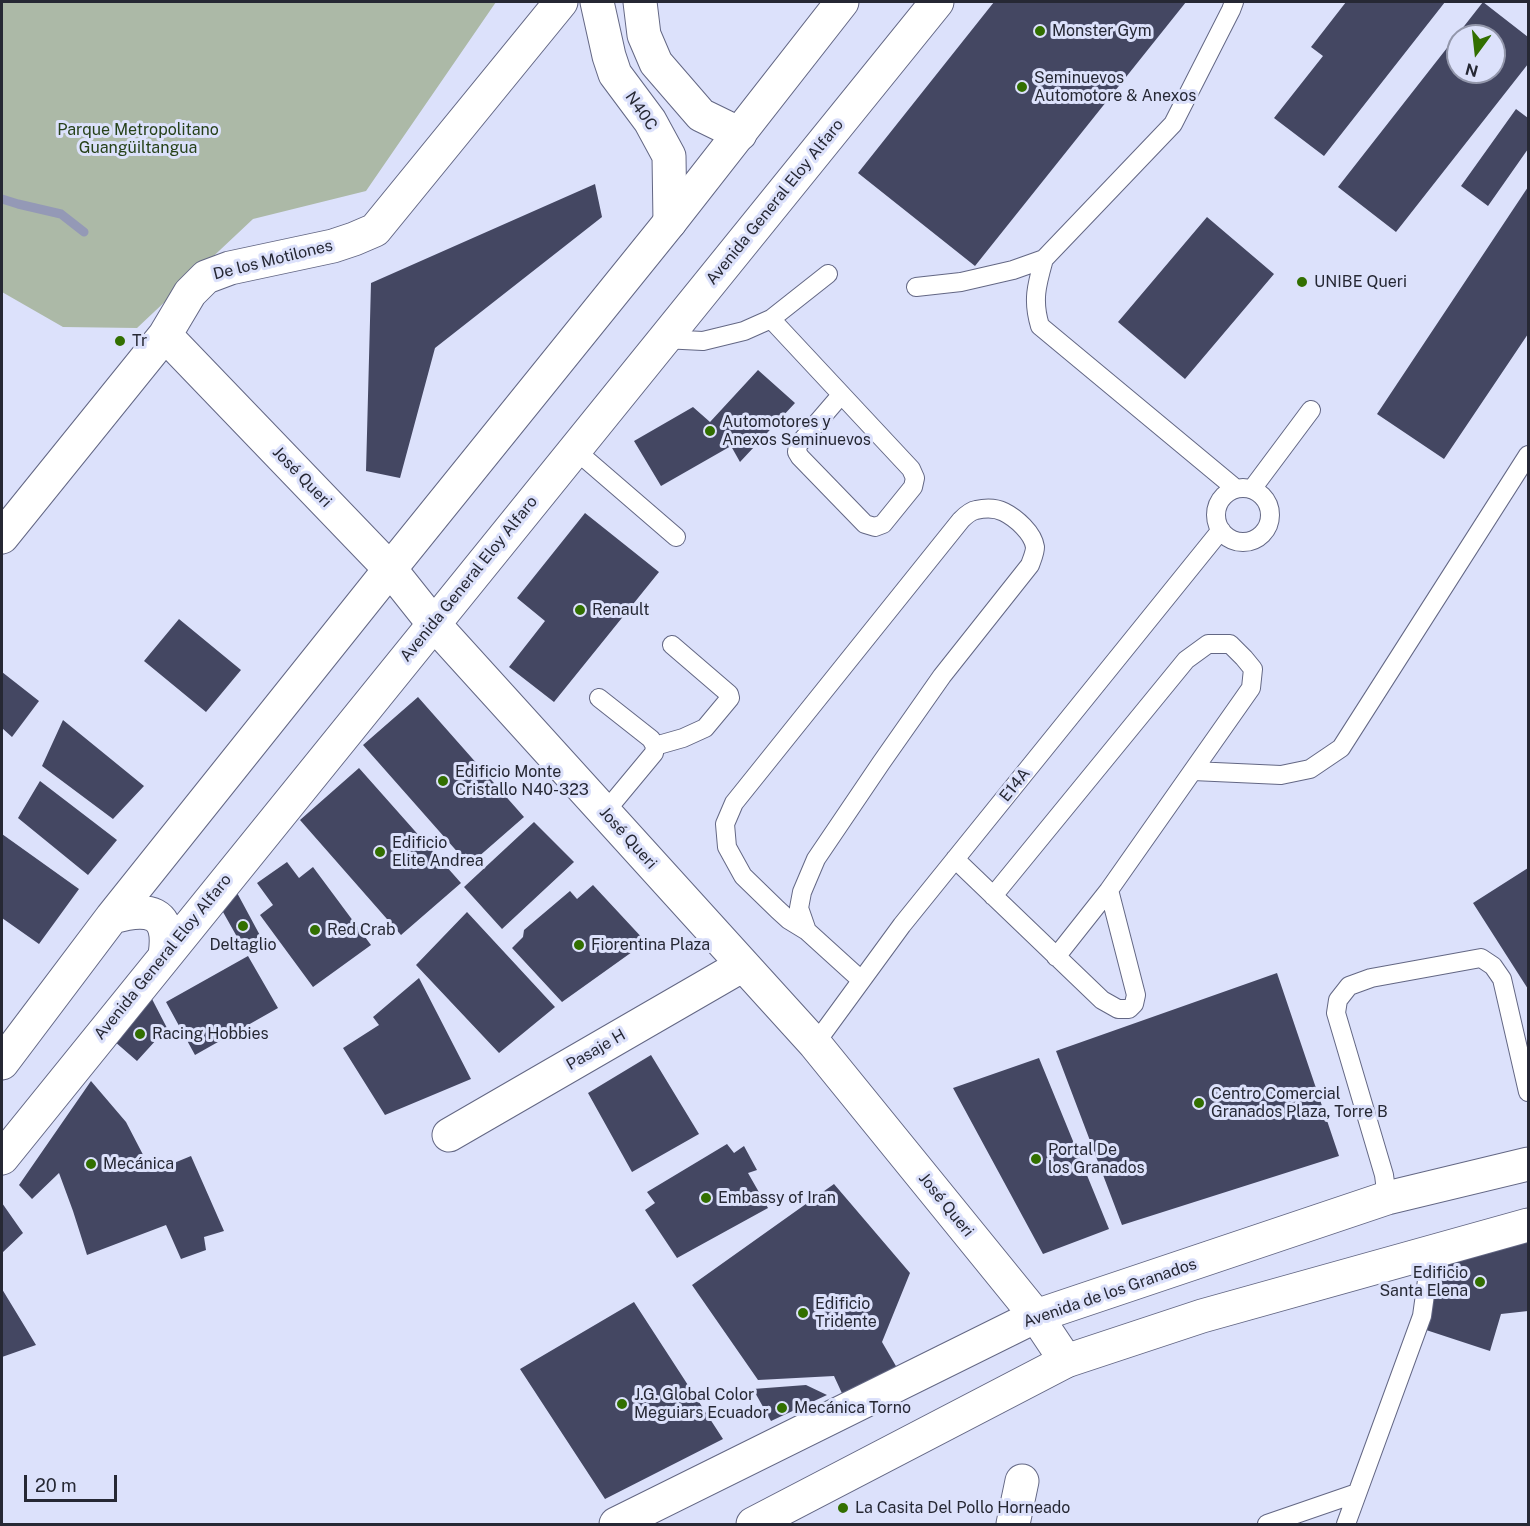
<!DOCTYPE html>
<html>
<head>
<meta charset="utf-8">
<style>
	body { margin:0 }
	#map { position:relative; width:1530px; height:1526px; overflow:hidden; background:#dce1fb; font-family:"Public Sans",sans-serif }
	canvas { display:block }
	.frame { position:absolute; inset:0; border:3px solid #262834; pointer-events:none }
	.north { position:absolute; left:1446px; top:24px; width:60px; height:60px; box-sizing:border-box; background:#dce1fb; border:2px solid #9397ab; border-radius:50%; rotate:195deg; font-size:16px; font-weight:700; line-height:24px; text-align:center; color:#262834 }
	.north::after { content:''; display:block; margin:auto; width:21px; height:27px; background:#326f00; clip-path:polygon(50% 0,100% 100%,50% 72%,0 100%) }
	.scale { position:absolute; left:24px; top:1475px; width:93px; height:27px; box-sizing:border-box; border:3px solid #262834; border-top:0; padding-left:8px; font-size:18px; line-height:21px; white-space:nowrap; color:#262834; -webkit-text-stroke:4px #dce1fb; paint-order:stroke }
</style>
</head>
<body>
<div id="map">
<canvas width="1530" height="1526"></canvas>
<div class="frame"></div>
<div class="north">N</div>
<div class="scale">20 m</div>
</div>
<script>
const ctx = document.querySelector('canvas').getContext('2d');
ctx.lineJoin = 'round';
function paint(path, color) { ctx.fillStyle = color; ctx.fill(path, 'evenodd'); }
function strokePath(path, color, width, dash) { ctx.strokeStyle = color; ctx.lineWidth = width; ctx.lineCap = dash ? 'butt' : 'round'; ctx.setLineDash(dash || []); ctx.stroke(path); }
function label(font, color, halo, rows, align = 'center') {
  ctx.font = font + ' "Public Sans",sans-serif'; ctx.lineWidth = 6; ctx.setLineDash([]); ctx.textBaseline = 'middle'; ctx.strokeStyle = halo; ctx.fillStyle = color; for (const [text, x, y, turn = 0] of rows) {
    ctx.save(); ctx.translate(x, y); ctx.rotate((+turn || 0) * Math.PI / 180); ctx.textAlign = isNaN(turn) ? turn : align; if (halo) ctx.strokeText(text, 0, 0); ctx.fillText(text, 0, 0); ctx.restore();
  }
}
paint(new Path2D(`
	M2,2H496L366,191L253,219L137,328L63,327L2,292Z`), '#acb9a7');
strokePath(new Path2D(`
	M2,199L18,204L61,214L84,232`), '#9499b6', 9);
paint(new Path2D(`
	M994,2H1186L975,266L858,173Z
	M1346,2H1445L1324,156L1274,118L1323,56L1311,47Z
	M1483,2L1528,37V64L1396,232L1338,187ZM1458,36H1494V72H1458Z
	M1516,109L1528,118V149L1488,206L1461,186Z
	M595,184L602,217L435,348L400,478L366,471L371,283Z
	M1528,187V334L1444,459L1377,414Z
	M1207,217L1274,274L1185,379L1118,322Z
	M758,370L795,403L740,462L731,446L661,486L634,441L693,407L710,422Z
	M585,513L659,572L554,702L509,667L545,621L517,598Z
	M179,619L241,670L206,712L144,661Z
	M2,672L39,701L12,737L2,728Z
	M418,697L524,817L469,865L363,745Z
	M63,720L144,786L113,819L42,766Z
	M359,768L461,883L401,935L300,820Z
	M40,781L117,840L88,875L18,818Z
	M534,822L574,862L502,929L464,887Z
	M2,834L79,889L39,944L2,918Z
	M287,862L299,878L313,867L371,945L313,987L260,915L273,905L257,883Z
	M1528,868V989L1473,903Z
	M593,885L646,942L562,1002L512,948L523,937L524,930L570,891L577,899Z
	M235,889L263,941L245,951L223,912Z
	M467,912L555,1007L499,1053L416,965Z
	M248,956L278,1008L195,1055L166,1002Z
	M1277,973L1339,1156L1122,1225L1056,1051Z
	M419,978L471,1079L385,1115L343,1048L379,1025L373,1017Z
	M152,999L167,1028L137,1061L114,1041Z
	M651,1055L699,1134L632,1172L588,1093Z
	M1039,1058L1109,1229L1043,1254L953,1088Z
	M91,1081L126,1122L152,1172L191,1156L224,1231L204,1237L206,1250L181,1259L166,1225L87,1255L73,1211L59,1173L32,1199L19,1185Z
	M727,1144L734,1153L744,1146L757,1170L748,1173L768,1208L677,1258L645,1210L655,1203L647,1192Z
	M834,1184L910,1273L882,1342L900,1373L846,1402L834,1376L758,1380L692,1285Z
	M2,1203L23,1233L2,1253Z
	M1528,1239V1311L1501,1314L1490,1351L1420,1328L1439,1254Z
	M2,1289L36,1345L2,1357Z
	M634,1302L723,1439L605,1499L520,1369Z
	M806,1385L827,1395L771,1421L753,1389Z`), '#444762');
const service = new Path2D(`
	M1044,259C1037,284 1032,300 1040,326L1235,488
	M916,287L961,282L1013,270L1044,259L1173,124L1231,10L1234,2
	M771,319L911,469L915,478L913,487L883,524L875,527L865,524L800,457L797,452L798,445L841,395
	M663,339L703,341L744,331L771,319L828,274
	M574,449L676,537
	M1216 515a27 27 0 1 1 54 0a27 27 0 1 1-54 0Z
	M1252,489L1311,410
	M599,698L651,739L655,746L654,753L605,812
	M655,746L683,738L705,728L730,698L729,694L672,645
	M1193,771L1281,775L1310,769L1341,748L1528,455
	M955,859L1102,1000L1118,1009H1129L1134,1004L1136,995L1109,890L1251,688L1253,669L1244,658L1230,644H1208L1186,660L993,896
	M807,931L799,908L802,892L816,859L881,763L942,676L1030,565C1032,559 1035,553 1035,547C1033,533 1016,518 1004,512C996,508 985,508 976,510C970,511 965,516 961,520L734,803L725,824L727,847L743,876L778,910L789,920L807,931L861,980
	M1056,957L1109,890
	M815,1044L902,925L1221,530
	M1387,1198L1384,1175L1336,1013L1338,1000L1349,986L1371,978L1481,958L1493,966L1502,979L1528,1092
	M1267,1524L1357,1493
	M1346,1524L1422,1316L1431,1252`);
const minor = new Path2D(`
	M597,2L609,56L615,74L650,121L669,156L670,222
	M640,2L644,35L656,63L701,115L740,134
	M165,335L390,569L433,623L815,1044L1036,1316L1066,1361
	M2,537L165,335L190,293L206,277L230,268L333,246L354,239L375,230L561,2
	M449,1135L743,965
	M1013,1524L1022,1481`);
const primary = new Path2D(`
	M112,917C148,907 172,910 165,955
	M2,1063L112,917L390,569L670,222L842,2
	M2,1158L937,2
	M616,1524L1036,1316L1387,1198L1528,1164
	M753,1524L1066,1361L1202,1316L1528,1225`);
strokePath(service, '#636784', 20);
strokePath(minor, '#636784', 35);
strokePath(primary, '#636784', 35);
strokePath(service, '#fff', 18);
strokePath(minor, '#fff', 33);
strokePath(primary, '#fff', 33);
for (const [x, y, r, color] of [
	[1040,31,6,"#326f00"],
	[1022,87,6,"#326f00"],
	[1302,282,6,"#326f00"],
	[120,341,6,"#326f00"],
	[710,431,6,"#326f00"],
	[580,610,6,"#326f00"],
	[443,781,6,"#326f00"],
	[380,852,6,"#326f00"],
	[243,926,6,"#326f00"],
	[315,930,6,"#326f00"],
	[579,945,6,"#326f00"],
	[140,1034,6,"#326f00"],
	[1199,1103,6,"#326f00"],
	[1036,1159,6,"#326f00"],
	[91,1164,6,"#326f00"],
	[706,1198,6,"#326f00"],
	[1480,1282,6,"#326f00"],
	[803,1313,6,"#326f00"],
	[622,1404,6,"#326f00"],
	[782,1408,6,"#326f00"],
	[843,1508,6,"#326f00"]
]) { const dot = new Path2D(); dot.arc(x, y, r, 0, 2 * Math.PI); ctx.fillStyle = color; ctx.fill(dot); strokePath(dot, '#dce1fb', 2); }
label('16px', '#262834', '#dce1fb', [
	["Monster Gym",1052,31],
	["Seminuevos",1034,78],
	["Automotore & Anexos",1034,96],
	["UNIBE Queri",1314,282],
	["Tr",132,341],
	["Automotores y",722,422],
	["Anexos Seminuevos",722,440],
	["Renault",592,610],
	["Edificio Monte",455,772],
	["Cristallo N40-323",455,790],
	["Edificio",392,843],
	["Elite Andrea",392,861],
	["Red Crab",327,930],
	["Deltaglio",243,945,"center"],
	["Fiorentina Plaza",591,945],
	["Racing Hobbies",152,1034],
	["Centro Comercial",1211,1094],
	["Granados Plaza, Torre B",1211,1112],
	["Portal De",1048,1150],
	["los Granados",1048,1168],
	["Mecánica",103,1164],
	["Embassy of Iran",718,1198],
	["Edificio",1468,1273,"right"],
	["Santa Elena",1468,1291,"right"],
	["Edificio",815,1304],
	["Tridente",815,1322],
	["J.G. Global Color",634,1395],
	["Meguiars Ecuador",634,1413],
	["Mecánica Torno",794,1408],
	["La Casita Del Pollo Horneado",855,1508]
], 'left');
label('16px', '#262834', '#dce1fb', [
	["N40C",641,111,55],
	["Avenida General Eloy Alfaro",775,202,-51],
	["De los Motilones",273,260,-14],
	["José Queri",302,477,46],
	["Avenida General Eloy Alfaro",469,579,-51],
	["E14A",1015,785,-51],
	["José Queri",628,838,48],
	["Avenida General Eloy Alfaro",163,957,-51],
	["Pasaje H",596,1050,-30],
	["José Queri",946,1205,51],
	["Avenida de los Granados",1110,1293,-19]
]);
label('16px', '#27421a', '#dce1fb', [
	["Parque Metropolitano",138,130],
	["Guangüiltangua",138,148]
]);
</script>
</body>
</html>
